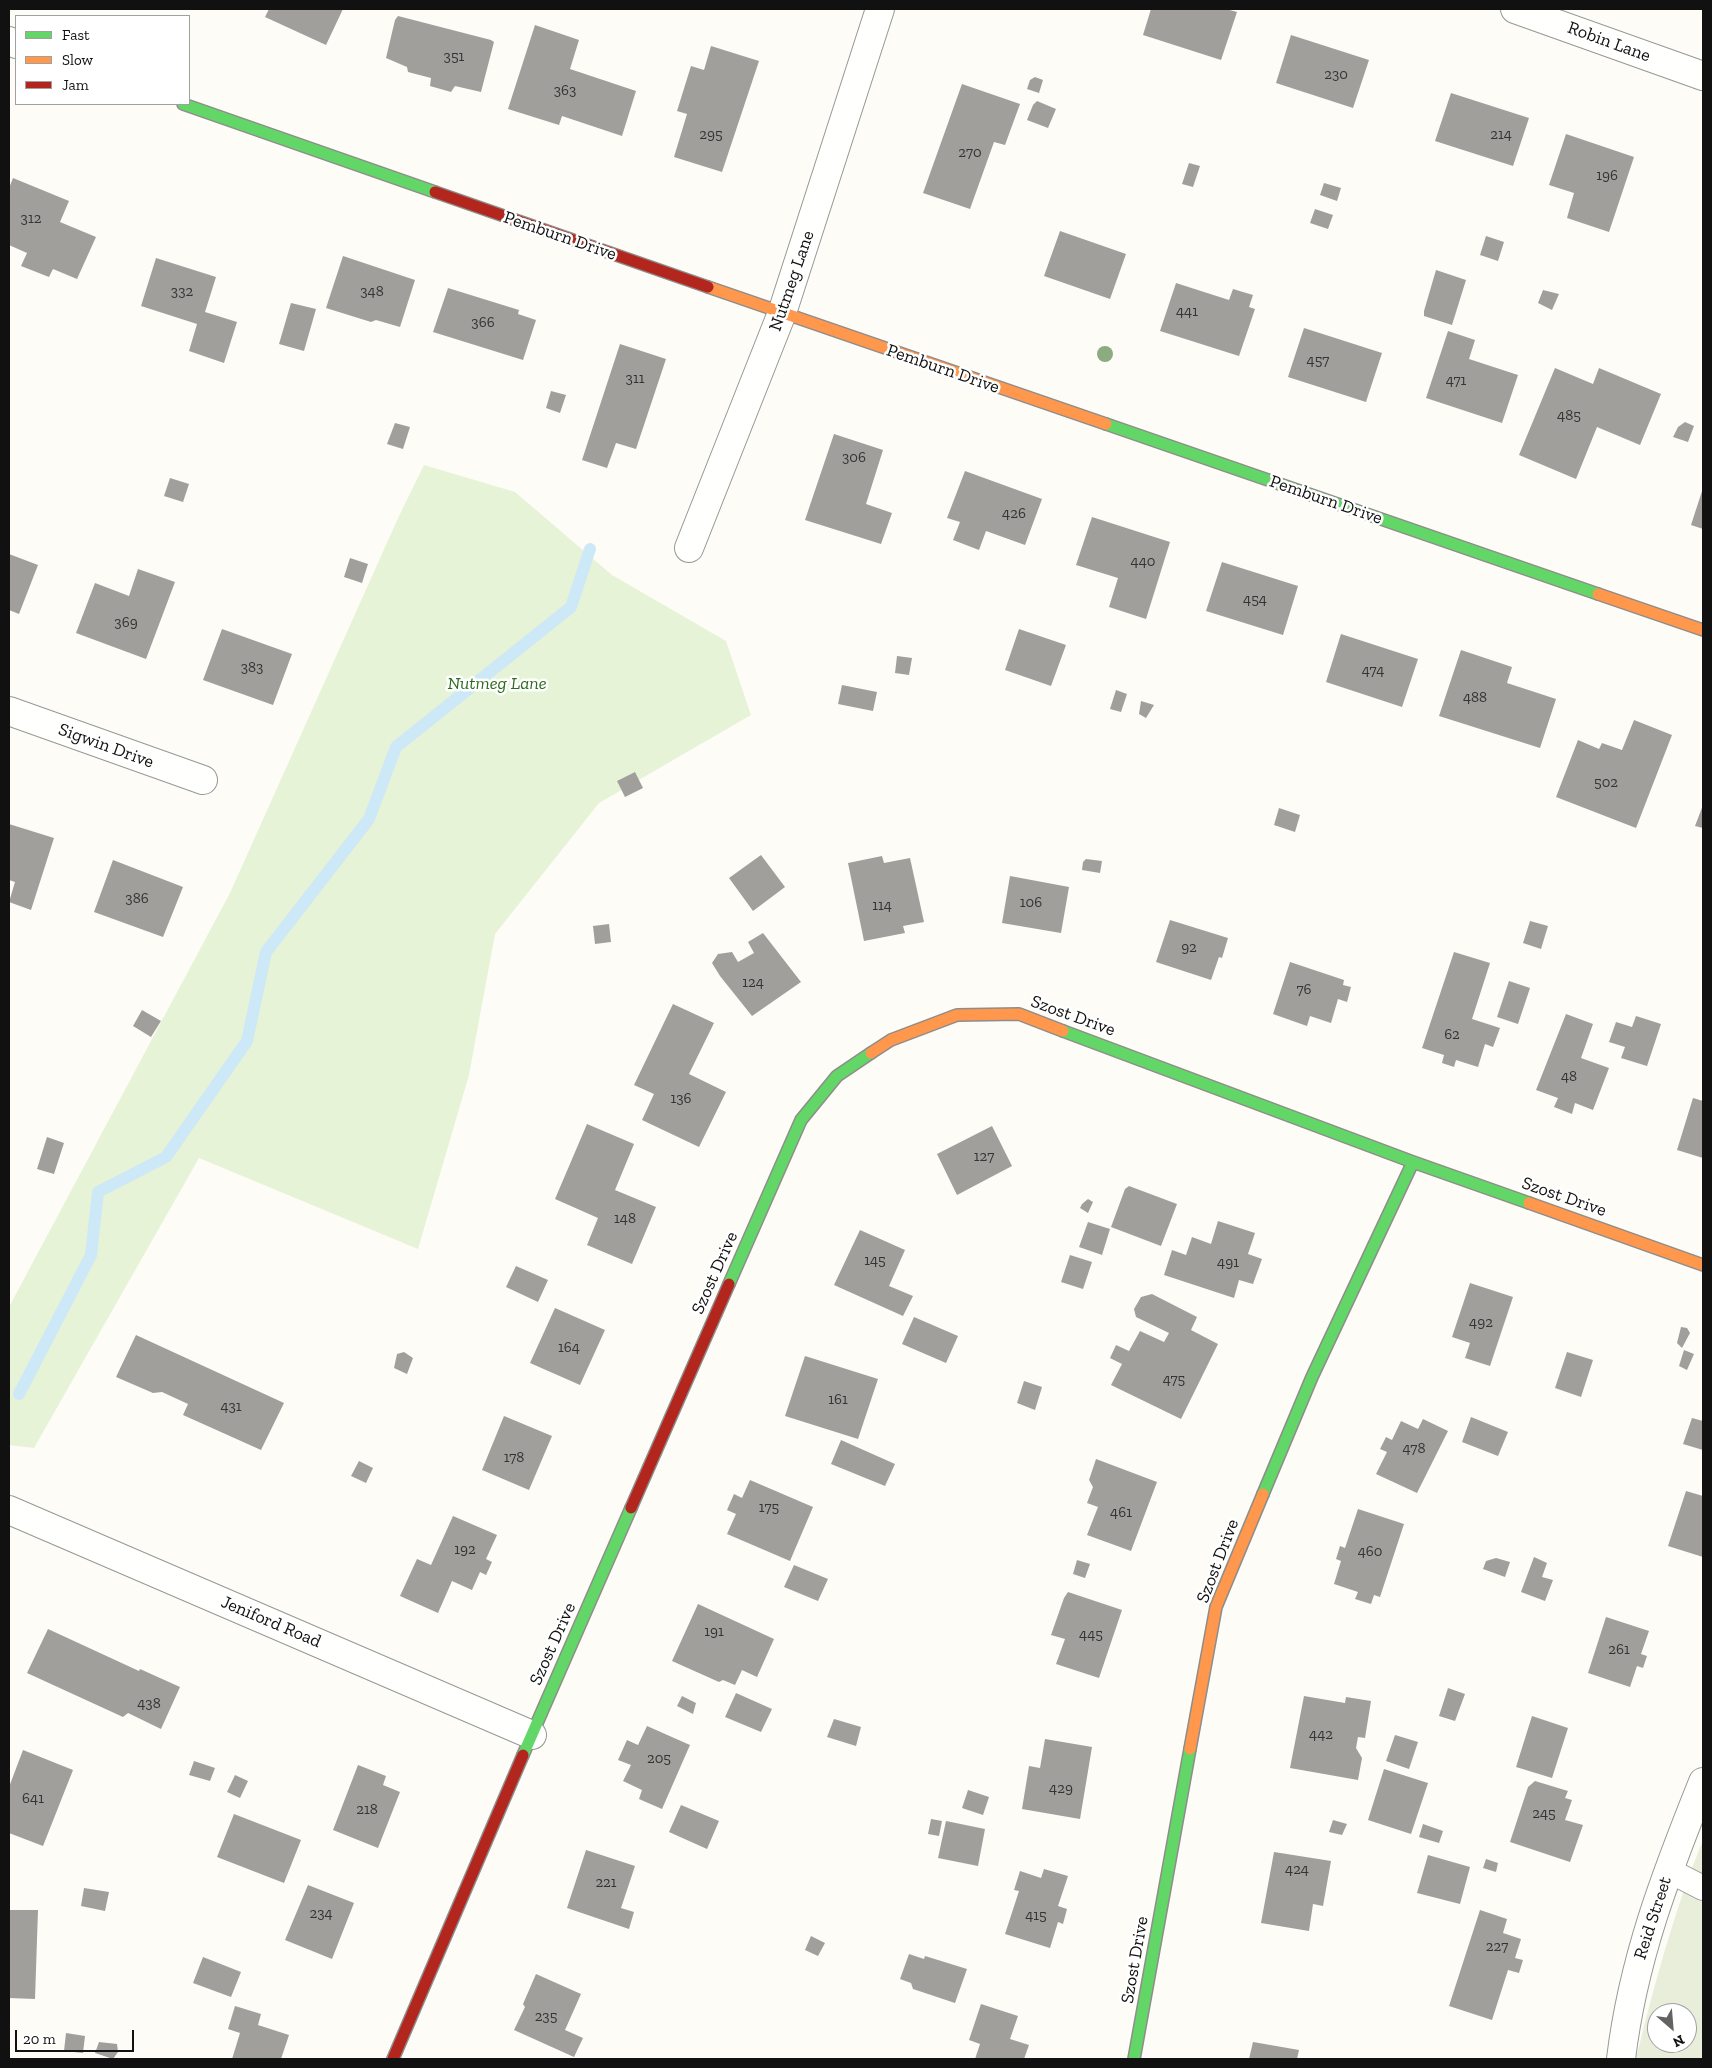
<!DOCTYPE html>
<html>
<head>
<meta charset="utf-8">
<style>
	body { margin:0 }
	#map { position:relative; width:1712px; height:2068px; overflow:hidden; background:#fdfcf7; font-family:"Zilla Slab",serif }
	canvas { display:block }
	.frame { position:absolute; inset:0; border:10px solid #111; pointer-events:none }
	.legend { position:absolute; left:15px; top:15px; width:175px; height:90px; box-sizing:border-box; background:#fff; border:1px solid #a0a0a0; margin:0; padding:6px 9px; list-style:none; font-size:15px; color:#111 }
	.legend li { display:flex; align-items:center; gap:10px; height:25px }
	.legend b { width:25px; border:1px solid #a0a0a0 }
	.north { position:absolute; left:1647px; top:2003px; width:50px; height:50px; box-sizing:border-box; background:#fff; border:1px solid #a0a0a0; border-radius:50%; rotate:153deg; font-size:14px; font-weight:700; line-height:20px; text-align:center; color:#111 }
	.north::after { content:''; display:block; margin:auto; width:18px; height:22px; background:#646362; clip-path:polygon(50% 0,100% 100%,50% 72%,0 100%) }
	.scale { position:absolute; left:15px; top:2030px; width:119px; height:22px; box-sizing:border-box; border:2px solid #111; border-top:0; padding-left:6px; font-size:15px; line-height:18px; white-space:nowrap; color:#111; -webkit-text-stroke:4px #fff; paint-order:stroke }
</style>
</head>
<body>
<div id="map">
<canvas width="1712" height="2068"></canvas>
<div class="frame"></div>
<ul class="legend">
<li><b style="height:6px;background:#63d668"></b>Fast</li>
<li><b style="height:6px;background:#ff974d"></b>Slow</li>
<li><b style="height:6px;background:#b3261e"></b>Jam</li>
</ul>
<div class="north">N</div>
<div class="scale">20 m</div>
</div>
<script>
const ctx = document.querySelector('canvas').getContext('2d');
ctx.lineJoin = 'round';
function paint(path, color) { ctx.fillStyle = color; ctx.fill(path, 'evenodd'); }
function strokePath(path, color, width, dash) { ctx.strokeStyle = color; ctx.lineWidth = width; ctx.lineCap = dash ? 'butt' : 'round'; ctx.setLineDash(dash || []); ctx.stroke(path); }
function label(font, color, halo, rows, align = 'center') {
  ctx.font = font + ' "Zilla Slab",serif'; ctx.lineWidth = 5; ctx.setLineDash([]); ctx.textBaseline = 'middle'; ctx.strokeStyle = halo; ctx.fillStyle = color; for (const [text, x, y, turn = 0] of rows) {
    ctx.save(); ctx.translate(x, y); ctx.rotate((+turn || 0) * Math.PI / 180); ctx.textAlign = isNaN(turn) ? turn : align; if (halo) ctx.strokeText(text, 0, 0); ctx.fillText(text, 0, 0); ctx.restore();
  }
}
paint(new Path2D(`
	M424,465L515,492L612,575L726,641L751,715L599,803L495,934L469,1075L418,1249L199,1158L34,1448L9,1445V1307L230,893L399,516Z`), '#e7f3d7');
paint(new Path2D(`
	M1703,1840V2059H1636C1654,1985 1674,1911 1703,1840ZM1657,2013H1687V2043H1657Z`), '#e9eedb');
strokePath(new Path2D(`
	M19,1394L91,1255L98,1192L166,1157L247,1041L266,952L369,819L396,747L571,607L590,549`), '#cde8f7', 12);
paint(new Path2D(`
	M269,9H343L326,45L265,17Z
	M1151,9H1226L1237,12L1221,60L1143,35Z
	M398,16L491,40L494,42L481,92L455,86L451,92L430,86L431,78L408,72L407,67L386,58L395,20Z
	M535,25L579,40L570,69L636,91L622,136L562,116L559,125L508,109Z
	M1291,35L1369,60L1353,108L1276,83Z
	M711,46L759,61L722,172L674,157L687,114L677,111L691,66L704,70Z
	M1035,77L1043,80L1039,93L1027,89L1030,80Z
	M962,84L1020,104L1005,145L994,142L970,209L923,193Z
	M1451,93L1529,118L1513,166L1435,141Z
	M1037,101L1056,109L1048,128L1027,120L1033,105Z
	M1566,134L1634,157L1609,232L1567,218L1574,193L1549,185Z
	M1189,163L1200,166L1193,187L1182,184Z
	M13,178L69,201L60,222L96,237L77,279L53,269L49,277L21,266L27,253L9,245V188Z
	M1324,183L1341,188L1337,201L1320,195Z
	M1315,209L1333,215L1328,229L1310,223Z
	M1060,231L1126,254L1110,299L1044,276Z
	M1486,236L1504,242L1498,261L1480,255Z
	M343,256L415,280L400,327L376,320L371,322L326,308Z
	M156,258L216,277L205,312L237,322L224,363L189,351L197,324L141,306Z
	M1436,270L1466,280L1452,325L1424,316V311Z
	M1176,283L1229,300L1233,289L1253,295L1249,307L1255,309L1239,356L1160,331Z
	M448,288L519,310L518,314L536,320L523,360L433,332Z
	M1543,290L1559,294L1552,310L1538,303Z
	M291,303L316,309L304,351L279,344Z
	M1304,328L1382,353L1366,402L1288,377Z
	M1448,331L1475,340L1469,359L1518,375L1502,423L1426,398Z
	M620,344L666,359L636,449L616,443L607,468L582,460Z
	M1555,368L1593,384L1599,368L1661,394L1640,445L1597,427L1576,479L1519,455Z
	M551,391L566,395L560,413L546,408Z
	M1685,422L1694,426L1688,442L1673,437L1678,427Z
	M395,423L410,427L403,449L387,444Z
	M834,434L883,450L866,504L892,513L881,544L805,520Z
	M965,471L1042,499L1025,545L986,531L979,550L953,540L960,522L947,518Z
	M170,478L189,484L183,502L164,496Z
	M1703,488V529L1691,525Z
	M1092,517L1170,542L1146,619L1109,607L1118,578L1076,565Z
	M9,554L38,565L19,614L9,610Z
	M350,558L368,564L362,583L344,577Z
	M1222,562L1298,586L1283,635L1206,611Z
	M138,569L175,582L146,659L76,633L95,583L129,596Z
	M222,629L292,654L273,705L203,680Z
	M1019,629L1066,645L1051,686L1005,670Z
	M1341,634L1418,659L1402,707L1326,682Z
	M1461,650L1512,667L1507,683L1556,699L1540,748L1439,716Z
	M897,656L912,658L909,675L895,673Z
	M842,685L877,692L873,711L838,704Z
	M1116,690L1127,694L1121,712L1110,709Z
	M1141,701L1154,705L1146,718L1139,714Z
	M1634,720L1672,735L1636,828L1556,797L1578,740L1599,749L1602,743L1622,750Z
	M635,772L643,788L625,797L617,781Z
	M1703,805V828L1695,826Z
	M1279,808L1300,815L1295,832L1274,825Z
	M9,824L54,838L31,910L9,902L15,882L9,880Z
	M761,855L785,887L753,911L729,878Z
	M882,856L884,863L910,858L924,922L903,926L905,933L864,941L848,863Z
	M1086,859L1102,861L1100,873L1082,870L1083,862Z
	M113,860L183,887L163,937L94,912Z
	M1010,876L1069,887L1061,933L1002,923Z
	M1170,920L1228,938L1222,958L1219,957L1211,980L1156,962Z
	M1530,921L1548,926L1541,949L1523,943Z
	M609,924L611,942L595,944L593,926Z
	M763,933L801,982L752,1016L720,976L712,963L718,954L732,952L738,962L754,953L748,942Z
	M1454,952L1490,963L1472,1019L1500,1028L1493,1047L1485,1044L1478,1067L1456,1060L1454,1067L1442,1063L1444,1055L1422,1048Z
	M1290,962L1344,980L1343,985L1351,987L1347,1002L1338,999L1331,1023L1310,1016L1307,1026L1273,1014Z
	M1509,981L1530,988L1518,1024L1497,1017Z
	M673,1004L714,1023L689,1074L726,1092L699,1147L642,1120L654,1094L634,1085Z
	M142,1010L161,1021L151,1037L133,1026Z
	M1566,1014L1593,1024L1581,1058L1609,1068L1593,1110L1575,1103L1572,1114L1554,1107L1558,1098L1536,1090Z
	M1636,1016L1661,1024L1647,1066L1621,1058L1625,1047L1609,1042L1616,1022L1632,1027Z
	M1693,1098L1703,1101V1158L1677,1150Z
	M587,1124L634,1144L615,1190L656,1207L632,1264L587,1245L598,1218L555,1199Z
	M992,1126L1012,1166L957,1195L937,1154Z
	M47,1137L64,1143L54,1174L37,1169Z
	M1129,1186L1177,1204L1161,1246L1111,1227L1125,1189Z
	M1088,1199L1093,1202L1088,1213L1080,1208L1082,1204Z
	M1218,1221L1255,1233L1248,1254L1262,1259L1253,1284L1239,1280L1234,1298L1164,1275L1172,1250L1186,1255L1192,1237L1211,1244Z
	M1088,1222L1110,1229L1102,1255L1079,1247Z
	M860,1230L905,1250L889,1286L913,1296L903,1316L834,1285Z
	M1070,1255L1092,1262L1083,1289L1061,1282Z
	M516,1266L548,1280L538,1302L506,1287Z
	M1470,1283L1513,1297L1490,1366L1465,1358L1470,1343L1452,1337Z
	M1152,1294L1197,1317L1191,1330L1218,1344L1181,1419L1111,1385L1122,1364L1110,1358L1116,1345L1129,1351L1140,1331L1164,1342L1169,1333L1136,1317L1134,1309L1141,1297Z
	M555,1308L605,1330L580,1385L530,1363Z
	M914,1317L958,1336L946,1363L902,1344Z
	M1681,1327L1687,1328L1690,1333L1682,1348L1677,1343Z
	M136,1335L284,1403L261,1450L183,1415L188,1404L162,1392L153,1393L116,1377Z
	M1684,1350L1694,1354L1687,1370L1679,1366Z
	M404,1352L413,1358L407,1374L394,1368L397,1354Z
	M1567,1352L1593,1360L1581,1397L1555,1388Z
	M805,1356L878,1379L858,1439L785,1416Z
	M1024,1381L1042,1387L1035,1410L1017,1403Z
	M504,1416L552,1436L529,1490L482,1470Z
	M1471,1417L1508,1432L1498,1456L1462,1442Z
	M1692,1418L1703,1421V1450L1683,1444Z
	M1423,1419L1448,1431L1417,1493L1376,1474L1387,1452L1380,1449L1386,1437L1392,1440L1401,1421L1418,1429Z
	M841,1440L895,1464L885,1486L831,1464Z
	M1096,1459L1157,1482L1131,1551L1087,1535L1098,1507L1087,1503L1093,1487L1089,1480Z
	M359,1461L373,1468L366,1483L351,1476Z
	M750,1480L813,1507L790,1561L727,1534L736,1514L727,1510L734,1494L742,1498Z
	M1686,1491L1703,1496V1557L1668,1546Z
	M1358,1509L1404,1524L1380,1597L1374,1595L1371,1604L1355,1599L1358,1592L1334,1584L1341,1561L1336,1559L1340,1546L1345,1548Z
	M453,1516L497,1535L486,1559L492,1562L486,1575L480,1572L472,1590L452,1581L438,1613L400,1596L417,1559L431,1565Z
	M1534,1557L1547,1563L1542,1577L1553,1580L1545,1601L1521,1592Z
	M1496,1558L1510,1562L1505,1577L1483,1569L1486,1561Z
	M1077,1560L1090,1564L1085,1578L1073,1574Z
	M794,1565L828,1579L818,1601L784,1587Z
	M1068,1592L1122,1610L1099,1678L1056,1664L1065,1639L1051,1635L1064,1598Z
	M698,1604L774,1639L757,1677L742,1670L735,1685L723,1680L719,1682L672,1661Z
	M1606,1617L1649,1631L1641,1654L1647,1656L1643,1668L1637,1666L1630,1687L1588,1673Z
	M48,1629L139,1671L140,1669L180,1687L161,1729L128,1713L123,1717L27,1673Z
	M1448,1688L1465,1694L1455,1721L1439,1716Z
	M736,1693L772,1709L761,1732L725,1717Z
	M682,1696L696,1703L693,1714L677,1706Z
	M1304,1696L1345,1703L1346,1697L1371,1701L1365,1738L1358,1737L1356,1748L1362,1758L1358,1780L1290,1768Z
	M1532,1716L1568,1728L1552,1778L1516,1767Z
	M834,1719L861,1727L856,1746L827,1737Z
	M647,1726L690,1745L662,1809L639,1799L642,1790L623,1781L631,1765L618,1760L627,1740L638,1745Z
	M1395,1735L1418,1742L1409,1769L1386,1761Z
	M1045,1739L1092,1747L1080,1819L1022,1809L1029,1766L1040,1768Z
	M23,1750L73,1770L43,1846L9,1833V1787Z
	M194,1761L215,1768L210,1781L189,1775Z
	M358,1765L386,1776L383,1785L400,1792L378,1848L333,1830Z
	M1384,1769L1428,1783L1411,1834L1368,1820Z
	M235,1775L248,1781L240,1798L227,1792Z
	M1535,1781L1568,1791L1565,1798L1572,1800L1565,1820L1583,1825L1570,1862L1510,1842L1528,1787Z
	M968,1790L989,1797L983,1815L962,1808Z
	M681,1805L719,1821L707,1849L669,1832Z
	M234,1814L301,1840L284,1883L217,1857Z
	M931,1819L942,1821L939,1836L928,1834Z
	M1333,1820L1347,1824L1342,1835L1329,1832Z
	M946,1821L985,1829L978,1866L938,1858Z
	M1423,1824L1443,1831L1439,1843L1419,1837Z
	M586,1850L635,1866L621,1908L634,1912L629,1929L567,1908Z
	M1274,1852L1331,1861L1323,1906L1313,1904L1309,1931L1261,1923Z
	M1428,1855L1470,1867L1460,1904L1417,1893Z
	M1486,1859L1498,1863L1496,1872L1483,1868Z
	M1044,1869L1068,1876L1058,1906L1067,1909L1063,1924L1058,1922L1050,1948L1005,1934L1019,1891L1014,1890L1020,1871L1041,1878Z
	M308,1885L354,1903L332,1959L285,1940Z
	M84,1888L109,1892L105,1911L81,1906Z
	M9,1910H38L35,1999L9,1998Z
	M1480,1910L1507,1919L1503,1933L1521,1939L1515,1958L1523,1960L1519,1973L1508,1970L1492,2020L1449,2006Z
	M811,1936L825,1943L818,1956L805,1950Z
	M909,1954L924,1959L925,1956L967,1969L955,2003L913,1989L911,1983L900,1979Z
	M203,1957L241,1972L231,1997L193,1983Z
	M536,1974L581,1994L565,2030L583,2038L574,2057L514,2030L525,2007L523,2004Z
	M981,2004L1018,2016L1010,2039L1029,2045L1024,2059H975L980,2044L969,2040Z
	M235,2006L261,2014L258,2025L289,2035L281,2059H232L240,2033L228,2029Z
	M66,2033L85,2036L83,2053L64,2051Z
	M99,2042L117,2044L118,2052L113,2059L95,2053Z
	M1253,2042L1299,2050L1297,2059H1249Z`), '#a19f9c');
const lane = new Path2D(`
	M1668,1870L1703,1888`);
const street = new Path2D(`
	M1515,9L1703,76
	M9,41L16,44
	M689,548L782,313L880,9
	M9,711L203,780
	M9,1510L532,1735
	M1621,2059C1633,1959 1666,1874 1703,1782`);
const fast = new Path2D(`
	M183,104L435,192
	M1106,424L1598,594
	M1063,1031L1413,1162L1529,1203
	M729,1284L801,1120L837,1076L871,1053
	M1263,1494L1312,1377L1413,1162
	M523,1755L631,1508
	M1134,2059L1190,1749`);
const slow = new Path2D(`
	M708,287L1106,424
	M1598,594L1703,630
	M871,1053L891,1040L957,1015L1019,1014L1063,1031
	M1529,1203L1703,1265
	M1190,1749L1216,1607L1263,1494`);
const jam = new Path2D(`
	M435,192L708,287
	M631,1508L729,1284
	M393,2059L523,1755`);
strokePath(lane, '#979795', 26);
strokePath(street, '#979795', 30);
strokePath(fast, '#8e8d8b', 14);
strokePath(slow, '#8e8d8b', 14);
strokePath(jam, '#8e8d8b', 14);
strokePath(lane, '#fffffe', 24);
strokePath(street, '#fffffe', 28);
strokePath(fast, '#63d668', 11);
strokePath(slow, '#ff974d', 11);
strokePath(jam, '#b3261e', 11);
ctx.fillStyle = '#8cac80';
for (const [x, y] of [
	[1105,354]
]) { ctx.beginPath(); ctx.arc(x, y, 8, 0, 2 * Math.PI); ctx.fill(); }
label('15px', '#353434', null, [
	["351",454,57],
	["230",1336,75],
	["363",565,91],
	["295",711,135],
	["214",1501,135],
	["270",970,153],
	["196",1607,176],
	["312",31,219],
	["332",182,292],
	["348",372,292],
	["441",1187,312],
	["366",483,323],
	["457",1318,361],
	["311",635,379],
	["471",1456,381],
	["485",1569,416],
	["306",854,458],
	["426",1014,514],
	["440",1143,562],
	["454",1255,600],
	["369",126,623],
	["383",252,668],
	["474",1373,671],
	["488",1475,698],
	["502",1606,783],
	["386",137,899],
	["106",1031,903],
	["114",882,906],
	["92",1189,948],
	["124",753,983],
	["76",1304,990],
	["62",1452,1035],
	["48",1569,1077],
	["136",681,1099],
	["127",984,1157],
	["148",625,1219],
	["145",875,1261],
	["491",1228,1263],
	["492",1481,1323],
	["164",569,1348],
	["475",1174,1380],
	["161",838,1400],
	["431",231,1407],
	["478",1414,1449],
	["178",514,1458],
	["175",769,1508],
	["461",1121,1513],
	["192",465,1550],
	["460",1370,1552],
	["191",714,1632],
	["445",1091,1635],
	["261",1619,1650],
	["438",149,1704],
	["442",1321,1735],
	["205",659,1759],
	["429",1061,1789],
	["641",33,1799],
	["218",367,1810],
	["245",1544,1814],
	["424",1297,1870],
	["221",606,1883],
	["234",321,1914],
	["415",1036,1916],
	["227",1497,1947],
	["235",546,2017]
]);
label('18px', '#111', '#fff', [
	["Robin Lane",1609,42,20],
	["Pemburn Drive",560,236,19],
	["Nutmeg Lane",792,281,-71],
	["Pemburn Drive",943,369,19],
	["Pemburn Drive",1326,500,19],
	["Sigwin Drive",106,746,20],
	["Szost Drive",1073,1016,20],
	["Szost Drive",1564,1197,19],
	["Szost Drive",715,1273,-66],
	["Szost Drive",1218,1561,-69],
	["Jeniford Road",271,1622,23],
	["Szost Drive",553,1644,-66],
	["Reid Street",1653,1918,-72],
	["Szost Drive",1135,1960,-80]
]);
label('italic 18px', '#2f6b1f', '#fff', [
	["Nutmeg Lane",497,684]
]);
</script>
</body>
</html>
